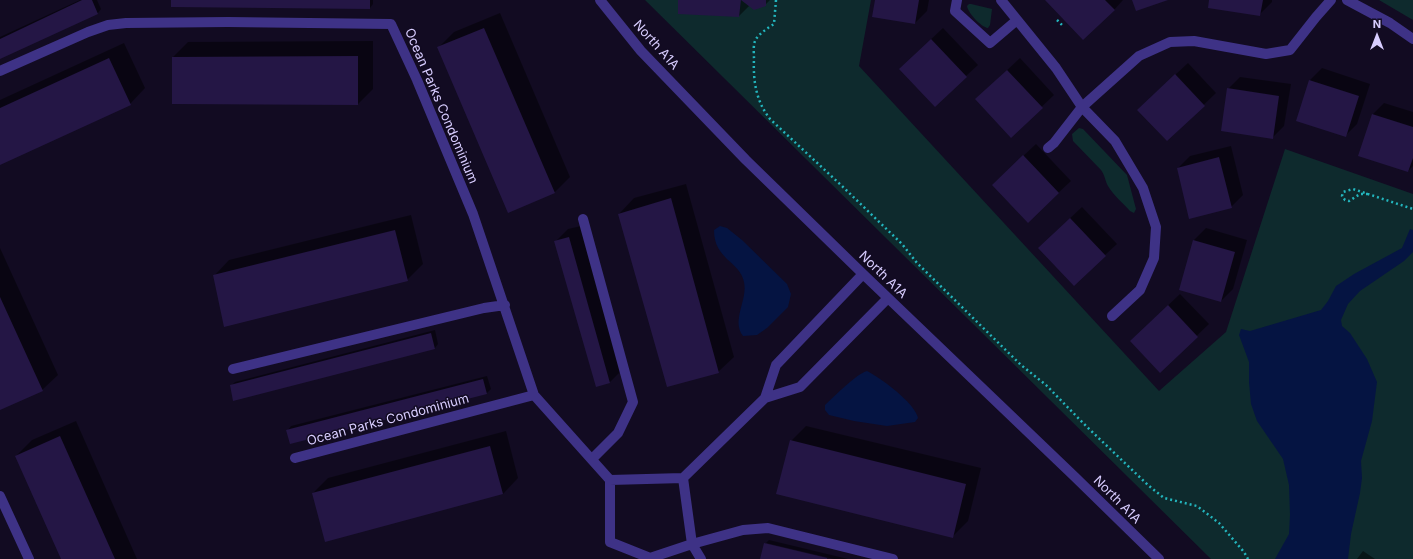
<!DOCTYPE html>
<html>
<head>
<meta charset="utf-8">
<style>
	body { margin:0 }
	#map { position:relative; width:1413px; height:559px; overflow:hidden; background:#120b22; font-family:Inter,sans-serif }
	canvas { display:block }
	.north { position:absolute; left:1357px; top:16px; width:40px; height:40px; -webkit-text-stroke:3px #120b22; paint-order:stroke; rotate:0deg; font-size:11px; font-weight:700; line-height:16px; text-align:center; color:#d8cdff }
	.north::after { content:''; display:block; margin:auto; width:14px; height:18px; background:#d8cdff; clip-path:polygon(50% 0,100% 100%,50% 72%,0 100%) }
</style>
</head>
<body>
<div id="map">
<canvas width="1413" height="559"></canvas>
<div class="north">N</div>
</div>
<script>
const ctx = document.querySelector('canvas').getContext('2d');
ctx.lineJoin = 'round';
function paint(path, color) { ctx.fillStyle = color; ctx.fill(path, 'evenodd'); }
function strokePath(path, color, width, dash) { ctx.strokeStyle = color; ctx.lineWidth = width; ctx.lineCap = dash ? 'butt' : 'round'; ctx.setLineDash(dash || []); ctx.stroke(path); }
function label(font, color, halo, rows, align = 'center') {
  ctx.font = font + ' Inter,sans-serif'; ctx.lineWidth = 3; ctx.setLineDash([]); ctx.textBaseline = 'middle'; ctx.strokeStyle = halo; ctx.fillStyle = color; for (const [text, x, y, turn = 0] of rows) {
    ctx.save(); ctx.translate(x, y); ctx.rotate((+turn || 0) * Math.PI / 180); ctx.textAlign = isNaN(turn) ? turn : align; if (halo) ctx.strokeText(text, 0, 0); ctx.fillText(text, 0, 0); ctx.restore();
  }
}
paint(new Path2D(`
	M645,0H871L859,66L1159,391L1226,332L1285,149L1413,194V559H1211Z
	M1379,0H1413V20Z
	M969,4H971L992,9L990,25L988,28C981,27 968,13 967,6Z
	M1079,128L1083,129L1127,175L1136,209L1134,213L1130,211C1123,203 1113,195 1108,186C1105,181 1105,175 1101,170L1073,141L1072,134Z`), '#0e2a2d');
paint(new Path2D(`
	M720,226L727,228L742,240L787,284L791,294L788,307L767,328L757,335L743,336C731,320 748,300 744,282C740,261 714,260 714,230Z
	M1410,229L1413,230V252L1404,261L1360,291L1348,304L1341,320L1342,326L1350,333L1367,359L1377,382L1372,421L1361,461L1362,478L1360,493L1351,534L1348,559H1275L1289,534L1290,515L1289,485L1283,459L1257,421L1251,404L1249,382V362L1239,335L1241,329L1250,331L1321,310L1328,301L1336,286L1354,274L1402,248Z
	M867,371C881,378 915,403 918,418L915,422L887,426L854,421L829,415L825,410V405C835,396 856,374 867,371Z`), '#051442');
paint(new Path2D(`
	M80,0H97L101,9L98,13L0,58V37Z
	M172,0H373V4L370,8Z
	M679,0H770L765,5L749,6L739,16Z
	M876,0H929L927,11L915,23Z
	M1047,0H1123L1114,10Z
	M1210,0H1272V2L1260,14Z
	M500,13L570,177L554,193L438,48L454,32Z
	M943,28L978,65L966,76L912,57Z
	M373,41V89L358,104L173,57L188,42Z
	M124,43L145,88L130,104L0,164V100Z
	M1020,58L1054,95L1011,136L988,88Z
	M1188,63L1216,93L1167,140L1150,98Z
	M1322,68L1370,84L1357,124L1345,136L1310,80Z
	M1240,77L1291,84L1284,126L1272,138L1228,89Z
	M1384,103L1413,112V166L1408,171L1372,115Z
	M1036,144L1071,181L1028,221L1005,173Z
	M1231,146L1243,195L1231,207L1178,168L1190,156Z
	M686,184L734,357L718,372L619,214L634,198Z
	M1082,207L1117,244L1105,255L1051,236Z
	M411,215L423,264L407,280L214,276L229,260Z
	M581,226L622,370L610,382L597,386L556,241L568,229Z
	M1206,228L1247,240L1233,289L1221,301L1194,240Z
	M0,248L58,375L42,390L0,409Z
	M1180,294L1209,324L1160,371L1143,329Z
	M435,330L438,344L435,348L231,386L235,382Z
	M487,376L491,389L487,393L291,443L288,430L291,426Z
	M76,421L137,559H62L16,456L32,440Z
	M806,426L981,468L968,521L952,537L791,441Z
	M506,431L518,478L503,494L313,493L328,478Z
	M769,540L848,559H834L766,543V545L825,559H761L765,544Z
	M1363,551L1375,559H1357Z`), '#0007');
paint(new Path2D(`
	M82,0H92L98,14L0,59V39Z
	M171,0H370V9L171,7Z
	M678,0H766V6L754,10L741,0L739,17L678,14Z
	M875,0H919L915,24L872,17Z
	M1045,0H1105L1115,10L1083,40Z
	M1132,0H1168L1136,11Z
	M1209,0H1263L1260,16L1208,8Z
	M484,28L555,193L508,213L437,47Z
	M931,39L967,77L935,107L899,69Z
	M358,56V105L172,104V57Z
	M109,58L131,105L0,165V108Z
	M1007,70L1043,108L1011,138L975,99Z
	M1175,74L1205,106L1167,141L1137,110Z
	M1309,80L1359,96L1346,137L1296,121Z
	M1227,88L1279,96L1273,139L1221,131Z
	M1372,114L1413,127V158L1408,172L1358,156Z
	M1023,155L1059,193L1028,223L992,185Z
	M1219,157L1232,208L1189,219L1177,168Z
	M671,198L719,373L667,387L618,214Z
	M1070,218L1106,256L1074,286L1038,248Z
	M395,230L408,281L224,327L213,275Z
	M569,237L610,383L596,387L554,241Z
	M1193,240L1235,252L1221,302L1179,290Z
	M0,297L43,391L0,410Z
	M1168,305L1198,337L1160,373L1130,341Z
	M431,333L435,349L233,401L230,385Z
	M483,379L487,394L290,444L286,430Z
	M60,436L115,559H61L15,456Z
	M790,440L966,484L953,538L776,494Z
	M490,446L503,494L325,542L312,493Z
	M764,543L827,558V559H760Z`), '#241645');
strokePath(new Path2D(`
	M776,0L774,24C768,28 758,34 755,41C753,46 754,54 754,59C753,81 756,101 770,119L842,186L902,244L917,263L1021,365L1046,385L1086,426L1149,486L1164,498L1197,506L1219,523L1244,552L1248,559
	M1057,20L1062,25
	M1368,194H1360L1349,201L1345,200L1342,196L1343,192L1353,189L1413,209`), '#23b5bd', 2.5, [2, 3]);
strokePath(new Path2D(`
	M600,0L641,51L746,160L863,274L1075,477L1159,559
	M957,0L955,11L990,43L1017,20
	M1001,0L1056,68L1082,107L1115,141L1143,188L1156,227L1154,258L1140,290L1112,316
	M1347,0L1390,23L1413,39
	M0,71L88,32L108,25L126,23L228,22L391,24L417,80L473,214L534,395L610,480
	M1048,148L1054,143L1082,107L1139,56L1170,42L1194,41L1266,54L1290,50L1316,17L1331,0
	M583,219L633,402L618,433L592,459
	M233,369L484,308L505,305
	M765,398L800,387L888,298
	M295,458L534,395
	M683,478L765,398L776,365L863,274
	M0,496L29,559
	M701,559L692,544L683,478L610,480V542L650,558L692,544L743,530L768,528L893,559`), '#3e3286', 10);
label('13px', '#d8cdff', '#120b22', [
	["North A1A",656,45,48],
	["Ocean Parks Condominium",441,106,67],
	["North A1A",883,275,44],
	["Ocean Parks Condominium",388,420,-15],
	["North A1A",1117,500,45]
]);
</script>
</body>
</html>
